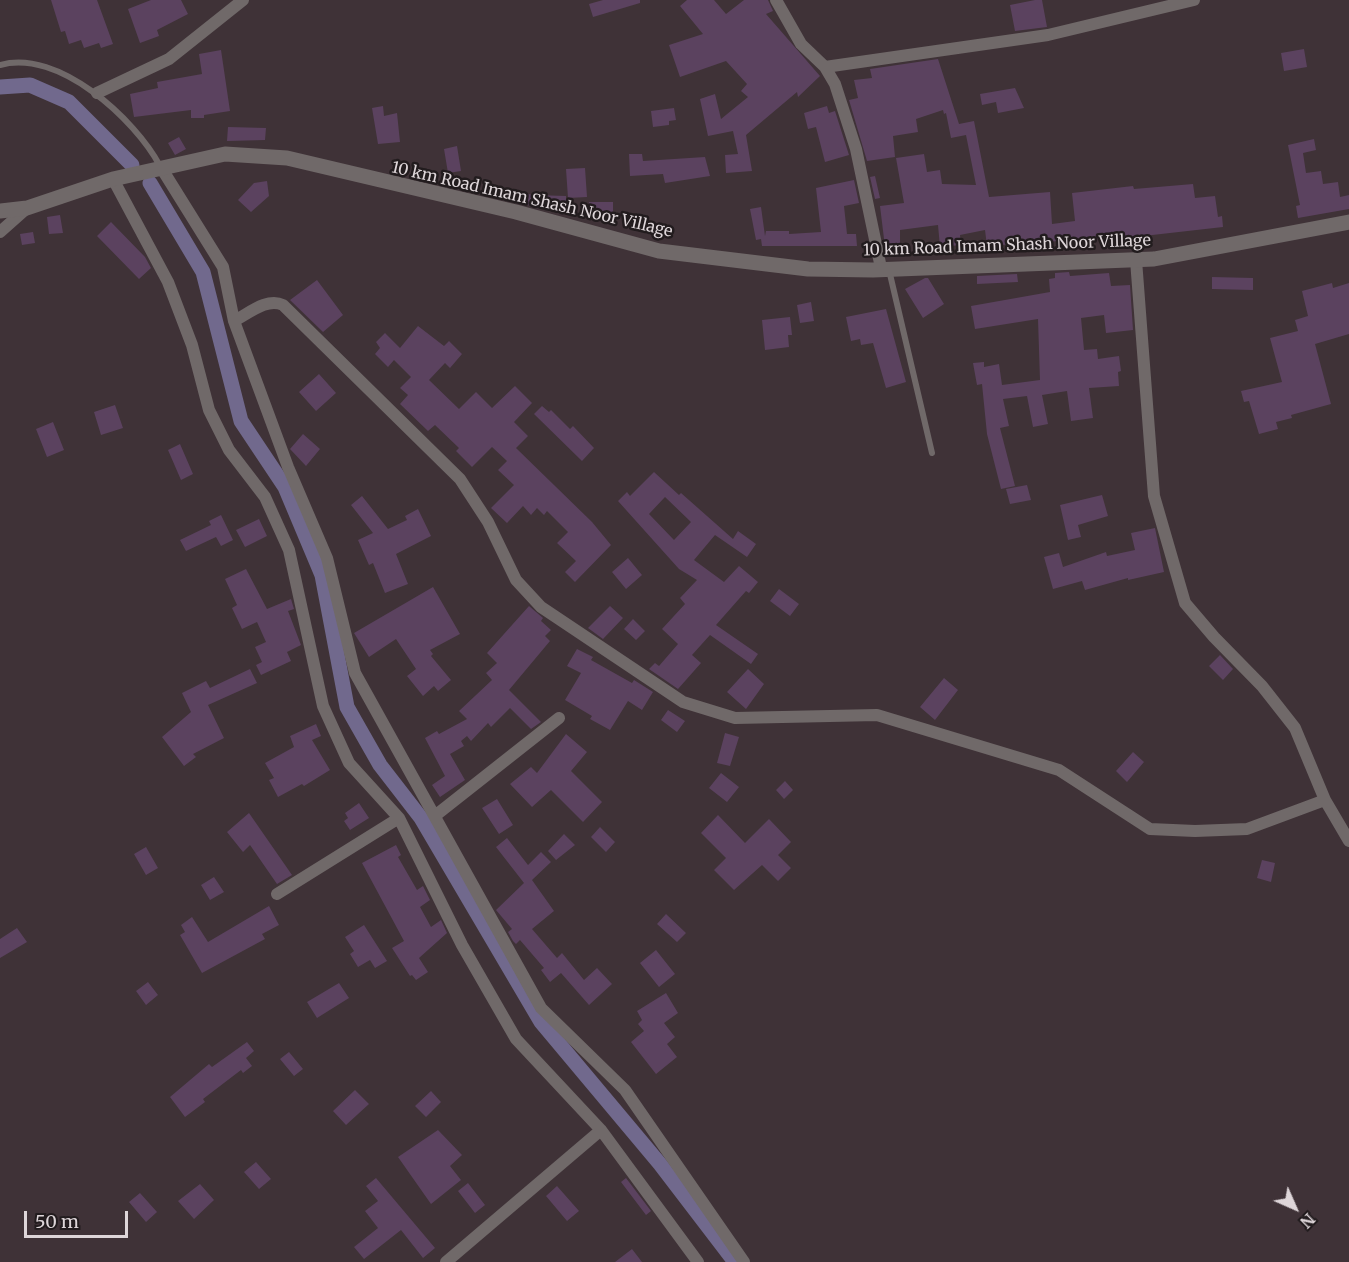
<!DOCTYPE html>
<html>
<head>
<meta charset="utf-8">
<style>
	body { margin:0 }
	#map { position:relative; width:1349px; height:1262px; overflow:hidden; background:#3f3237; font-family:Merriweather,serif }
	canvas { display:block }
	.north { position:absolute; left:1265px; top:1178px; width:60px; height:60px; -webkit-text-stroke:4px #221c1e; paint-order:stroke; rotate:135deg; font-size:16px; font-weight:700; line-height:24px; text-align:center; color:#ded6d9 }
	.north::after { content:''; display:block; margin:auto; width:21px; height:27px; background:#ded6d9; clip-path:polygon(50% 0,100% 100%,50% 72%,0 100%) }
	.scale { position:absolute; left:24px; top:1211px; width:104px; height:27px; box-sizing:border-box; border:3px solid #ded6d9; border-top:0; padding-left:8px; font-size:18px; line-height:21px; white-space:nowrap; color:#ded6d9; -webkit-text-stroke:4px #221c1e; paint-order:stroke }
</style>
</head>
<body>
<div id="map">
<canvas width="1349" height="1262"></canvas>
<div class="north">N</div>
<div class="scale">50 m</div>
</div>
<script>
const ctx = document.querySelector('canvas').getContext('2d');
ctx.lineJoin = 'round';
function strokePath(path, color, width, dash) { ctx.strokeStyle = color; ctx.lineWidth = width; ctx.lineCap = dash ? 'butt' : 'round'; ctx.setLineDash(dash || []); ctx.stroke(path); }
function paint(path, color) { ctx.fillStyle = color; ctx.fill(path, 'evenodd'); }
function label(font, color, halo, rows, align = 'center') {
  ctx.font = font + ' Merriweather,serif'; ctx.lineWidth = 5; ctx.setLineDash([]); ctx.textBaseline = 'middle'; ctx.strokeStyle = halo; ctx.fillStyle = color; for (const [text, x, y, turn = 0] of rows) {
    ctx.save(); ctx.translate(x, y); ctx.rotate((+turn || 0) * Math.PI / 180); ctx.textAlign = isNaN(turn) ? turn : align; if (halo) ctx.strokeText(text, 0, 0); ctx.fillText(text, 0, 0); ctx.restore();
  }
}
strokePath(new Path2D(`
	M0,87L30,85L69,102L132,165
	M150,183L203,272L241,421L285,487L322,575L347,707L380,765L421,818L541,1022L660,1164L735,1262`), '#71698d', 15);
paint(new Path2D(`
	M51,0H97L113,44L101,48L99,43L84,48L81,40L69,44L65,31L61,32Z
	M151,0H181L188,14L157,30L159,36L140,43L128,9Z
	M603,0H640V3L593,17L589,4Z
	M687,0H714L726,14L744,0H768L773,11L766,14L820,76L798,97L797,92L746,135L752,171L726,173L725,155L738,154L733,131L708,136L700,99L715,94L721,119L748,97L741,91L747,84L726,61L680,77L669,45L703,34L680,6Z
	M1035,0H1042L1047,27L1015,31L1010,5Z
	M1304,49L1307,67L1284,71L1281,53Z
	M221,50L230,111L204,115V118H191V110L134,117L130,94L158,88L157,82L202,74L199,54Z
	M938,59L959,124L974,121L989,197L1050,192L1052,224L1075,221L1072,193L1133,186L1134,189L1193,184L1195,198L1215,196L1218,217L1222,216L1223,227L1117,239V237L987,246L985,230L960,235L961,245L940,247L938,225L900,230V247H885L880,206L904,203L896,158L924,154L927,172L940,170L942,184L976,185L966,135L951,138L946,113L944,114L943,110L916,119L918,132L893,136L895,157L867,161L849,100L858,98L854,80L872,78L870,69Z
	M1015,88L1024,108L998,113L996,102L982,105L980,94Z
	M383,106L384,116L397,113L400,142L378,144L372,108Z
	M827,106L829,113L835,111L849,155L825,162L816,127L808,129L804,113Z
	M674,108L676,120L669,121V125L653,127L651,111Z
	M228,127L266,128L265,140L227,141Z
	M179,137L186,149L175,155L168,143Z
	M1314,139L1316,150L1303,153L1306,173L1321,171L1323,184L1338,182L1340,197L1349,195V209L1298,218L1296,206L1300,205L1288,145Z
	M457,146L461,171L448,173L444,149Z
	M629,154H642L643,161L705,157L710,176L665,183L663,174L630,176Z
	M585,168L587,197L568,198L566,169Z
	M875,176L880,198L875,199L870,177Z
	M854,180L859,203L844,206L847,234H856L857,246H762L761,239L756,240L750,209L761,207L765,236L766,231H789V234L821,232L816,188Z
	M267,181L269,196L251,212L238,200L254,183Z
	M502,188L533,195L566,196V209L539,208L500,198Z
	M589,202H613V218H589Z
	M60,215L63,233L49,234L47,217Z
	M111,222L145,257L151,268L139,279L97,236Z
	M33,232L35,243L22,245L20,234Z
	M1069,272L1070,276L1109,273L1111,286L1130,285L1133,330L1106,333L1104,315L1081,318L1084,350L1097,349L1098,359L1119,356L1121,371L1118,372L1119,386L1089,388L1093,418L1071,421L1067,391L1042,395L1048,424L1033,427L1027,396L1003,399L1009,426L1000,428L1015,486L1001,489L987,434L982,384L977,385L973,363L984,362V367L999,364L1002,385L1040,380L1038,319L975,329L971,306L1050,292L1049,279L1055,278V273Z
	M1017,274L1018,282L977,284V276Z
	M1212,277L1253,278V290L1212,289Z
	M925,278H928L944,304L923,318L905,289Z
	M317,280L343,315L323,332L290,300Z
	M1332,283L1333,288L1349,283V334L1315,344L1331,404L1291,415L1292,418L1276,422L1278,429L1259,434L1249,401L1244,402L1241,391L1282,382L1270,338L1298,331L1295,320L1308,316L1302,291Z
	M811,302L814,321L800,323L797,305Z
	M886,309L906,382L886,388L873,343L861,345L860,339L851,341L846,317Z
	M790,317L792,335H788L789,347L765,350L762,320Z
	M418,326L444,346L449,341L462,354L450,368L445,363L429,380L459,409L476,392L492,408L515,386L532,403L514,422L528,436L516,448L592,522L611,545L575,582L565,572L576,561L557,543L568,532L547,511L544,515L537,508L531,515L523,506L507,523L491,508L514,485L498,470L507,461L492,447L472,467L456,451L459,448L435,425L428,431L400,404L408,395L400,388L411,377L394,360L388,367L375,354L380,348L376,342L385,333L400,348Z
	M319,374L336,393L316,411L299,392Z
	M115,405L123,428L101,435L94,412Z
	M542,406L549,412L551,410L570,429L573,426L594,448L582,461L534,414Z
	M53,422L64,450L47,457L36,429Z
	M303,434L320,449L306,466L290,449Z
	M180,444L193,474L181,480L168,450Z
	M654,472L679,495L681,493L733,539L738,531L756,544L747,557L715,535L694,560L724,582L739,566L758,582L749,593L746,591L716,625L758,654L751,664L710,635L692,655L701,663L678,689L649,669L655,663L659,666L678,644L662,629L685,604L680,598L697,580L679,569L618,501L627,492L630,496ZM665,497L691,522L674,540L649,514Z
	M1027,485L1031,500L1010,504L1006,489Z
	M1102,495L1108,516L1078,525L1081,537L1068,540L1060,505Z
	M362,496L388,529L407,520L405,516L418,509L431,536L396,554L408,584L385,593L373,563L369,565L358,540L373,533L351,505Z
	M221,515L233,540L221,546L216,537L186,551L180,540L211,525L209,521Z
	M259,519L267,536L245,547L236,530Z
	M1155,528L1164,572L1128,580V578L1085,590L1082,581L1053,589L1044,557L1059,553L1063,567L1106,552L1107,556L1135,550L1131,533Z
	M628,558L642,575L626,589L612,572Z
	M246,569L267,609L291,599L294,609L288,611L301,645L287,652L291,661L261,675L256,665L262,662L255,647L266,642L257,622L242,629L232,608L237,605L225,579Z
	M433,587L460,634L430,650L433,654L431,656L451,680L438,691L434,686L423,696L407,676L416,669L396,639L369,657L354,633Z
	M779,589L799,604L790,616L770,601Z
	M529,606L543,618L541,621L551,630L545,636L550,641L509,690L541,722L531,729L510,708L491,727L488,723L471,741L467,736L461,741L464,746L450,754L465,780L440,797L432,785L445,776L425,738L437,731L439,734L467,719L459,711L492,680L486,673L497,663L487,653Z
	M610,606L623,618L603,639L588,628Z
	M633,619L645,631L636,640L624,629Z
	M577,649L593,657L591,660L632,683L634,680L653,692L642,710L628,701L610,730L590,719L592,716L565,700L581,673L567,666Z
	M1220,655L1233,669L1223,680L1209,666Z
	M250,669L257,683L208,705L224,738L193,754L196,757L184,766L162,737L191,712L182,693L206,681L210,688Z
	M748,669L764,684L746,709L727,692Z
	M944,678L958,690L935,720L920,707Z
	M668,710L685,721L677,732L661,720Z
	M316,724L321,736L312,740L330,770L304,786L302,784L278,797L269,780L274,778L265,763L294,747L290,736Z
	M725,733L739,737L730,766L717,763Z
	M566,734L587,752L571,771L602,802L583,822L551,790L532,807L510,784L531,767L537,773Z
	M1133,752L1144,762L1127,782L1116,771Z
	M721,773L739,787L727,802L709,788Z
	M785,781L793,790L784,799L776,790Z
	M497,799L513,825L499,834L482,808Z
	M359,803L369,818L350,830L344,821L348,818L345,813Z
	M249,813L292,875L277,884L250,845L243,852L227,832Z
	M718,815L745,843L769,819L791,842L778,855L791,868L778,881L762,865L734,890L714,870L726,858L701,833Z
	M600,827L615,842L606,852L591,837Z
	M564,834L575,845L556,860L548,851Z
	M507,838L528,865L541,852L551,862L532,880L554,911L532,929L557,958L562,953L584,980L597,968L612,984L589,1005L561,973L550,982L541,970L544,968L520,940L516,944L513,941L508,932L512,929L496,910L524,883L496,847Z
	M396,845L401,855L398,857L417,890L423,886L430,900L420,907L431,927L441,920L447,933L419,958L428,972L416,980L412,975L410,976L392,948L404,941L362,863Z
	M146,847L158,868L146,875L134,854Z
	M1262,860L1275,863L1271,882L1257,878Z
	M214,877L224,892L210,900L201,885Z
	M269,906L279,925L262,934L265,939L202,973L180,935L185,932L181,925L192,917L208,942Z
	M666,914L686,933L677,942L657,924Z
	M364,925L387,961L375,968L370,960L358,967L350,954L354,951L345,937Z
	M17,928L27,942L0,958V939Z
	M656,950L675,974L659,987L640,963Z
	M148,982L158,995L146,1005L136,991Z
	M339,983L349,998L317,1018L307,1002Z
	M666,993L678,1013L664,1023L675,1037L667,1044L677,1057L656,1074L631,1042L644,1031L638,1024L642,1020L637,1011Z
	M247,1042L254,1051L246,1058L252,1066L243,1073L241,1070L203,1099L205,1102L185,1117L170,1097L209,1064L212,1067Z
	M289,1052L303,1069L294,1076L280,1059Z
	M355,1090L369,1104L346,1125L333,1111Z
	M431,1091L441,1102L426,1117L415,1106Z
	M438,1130L462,1155L450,1166L461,1180L431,1204L398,1157Z
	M256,1162L271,1179L259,1189L244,1172Z
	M376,1178L435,1248L423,1258L401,1230L364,1259L354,1247L378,1228L365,1211L378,1201L366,1186Z
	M626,1178L651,1211L646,1215L621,1182Z
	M468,1183L485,1205L475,1213L458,1191Z
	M200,1184L214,1200L194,1219L178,1201Z
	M557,1186L579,1211L567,1221L546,1196Z
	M140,1193L157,1212L146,1222L129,1202Z
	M632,1249L642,1262H615Z`), '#5b425f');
strokePath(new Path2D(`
	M0,65C58,48 135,119 160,166
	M889,270L932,453`), '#706969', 6);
strokePath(new Path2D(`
	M776,0L801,44L825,67L835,84L856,149L881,268
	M825,67L1048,35L1194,0
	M97,93L169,59L243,0
	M162,169L223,267L234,321L288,467L327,558L355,673L541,1008L625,1090L744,1262
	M113,179L168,282L192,345L209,410L229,450L265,497L289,550L323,706L349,763L399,818L462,945L516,1039L601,1130L698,1262
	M0,232L27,208
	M1136,260L1154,496L1185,603L1214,637L1262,686L1295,728L1325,800L1349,841
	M234,321C248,314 267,297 283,305L460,479L488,522L516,580L541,607L683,702L735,718L877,715L1059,770L1150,829L1195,831L1247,829L1325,800
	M436,815L559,718
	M277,894L399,818
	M446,1262L601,1130`), '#706969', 12);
strokePath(new Path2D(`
	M0,211L27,208L113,179L225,154L287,158L516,212L659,251L808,269L873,270L1154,259L1349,222`), '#706969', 15);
label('16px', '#ded6d9', '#221c1e', [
	["10 km Road Imam Shash Noor Village",532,200,13],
	["10 km Road Imam Shash Noor Village",1007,246,-2]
]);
</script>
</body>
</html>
